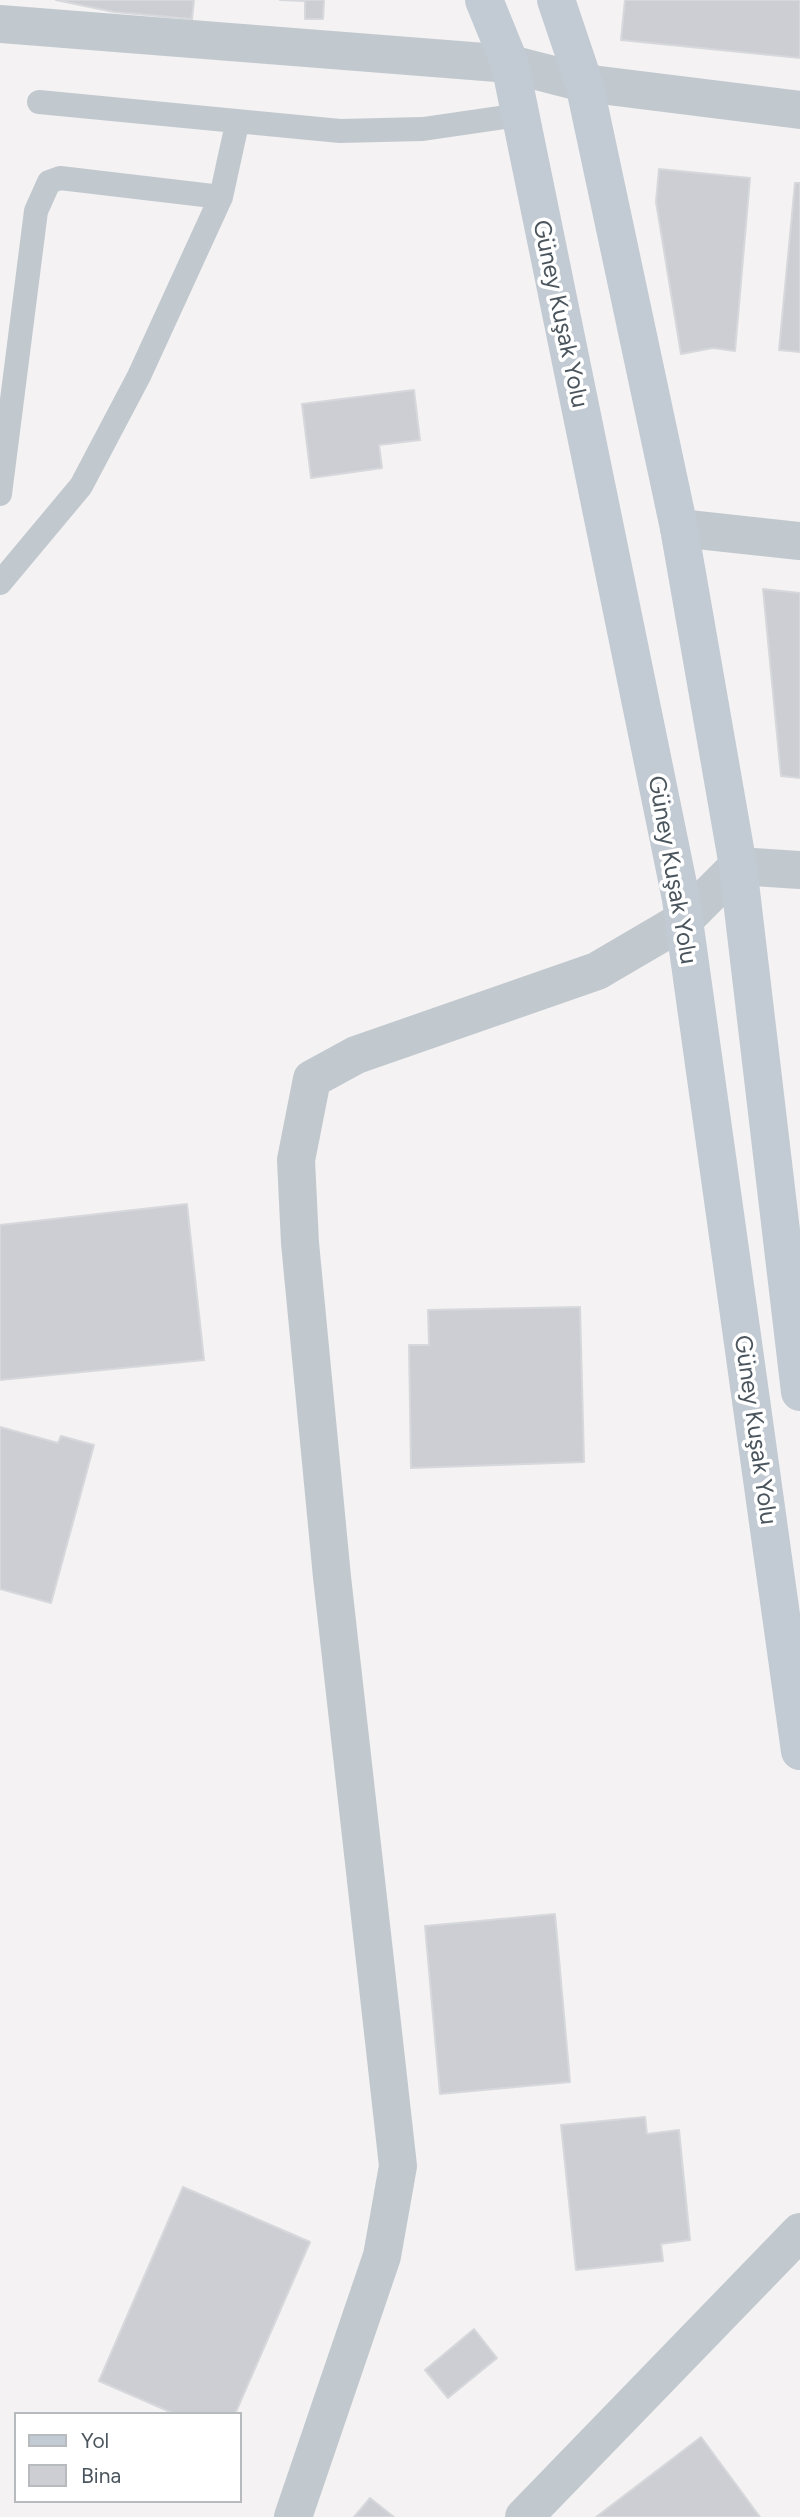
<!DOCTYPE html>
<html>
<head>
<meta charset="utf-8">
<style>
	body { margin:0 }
	#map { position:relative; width:800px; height:2517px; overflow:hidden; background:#f4f2f2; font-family:Figtree,sans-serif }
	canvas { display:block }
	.legend { position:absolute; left:14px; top:2412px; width:228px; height:91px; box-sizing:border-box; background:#fff; border:2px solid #b7bbbe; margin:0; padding:9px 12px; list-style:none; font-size:21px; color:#4b555d }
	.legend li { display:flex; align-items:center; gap:14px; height:35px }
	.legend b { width:35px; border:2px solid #b7bbbe }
</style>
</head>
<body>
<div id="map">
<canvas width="800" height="2517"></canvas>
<ul class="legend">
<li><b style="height:9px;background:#c2cad3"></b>Yol</li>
<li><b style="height:19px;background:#ccced3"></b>Bina</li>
</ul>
</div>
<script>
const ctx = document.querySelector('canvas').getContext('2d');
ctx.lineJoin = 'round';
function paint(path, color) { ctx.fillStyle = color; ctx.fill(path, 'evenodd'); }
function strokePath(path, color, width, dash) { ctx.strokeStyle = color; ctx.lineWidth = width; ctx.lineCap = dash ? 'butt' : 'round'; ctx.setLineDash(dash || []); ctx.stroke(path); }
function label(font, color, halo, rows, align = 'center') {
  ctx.font = font + ' Figtree,sans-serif'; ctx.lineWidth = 7; ctx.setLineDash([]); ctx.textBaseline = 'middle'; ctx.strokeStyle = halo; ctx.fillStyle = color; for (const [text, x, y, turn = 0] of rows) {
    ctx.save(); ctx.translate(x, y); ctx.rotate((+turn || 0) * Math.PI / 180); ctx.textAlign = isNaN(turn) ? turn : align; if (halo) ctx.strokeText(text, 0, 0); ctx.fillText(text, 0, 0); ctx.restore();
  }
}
const building = new Path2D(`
	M56,0H194L192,19L114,12Z
	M280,0H324L323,19H305V1Z
	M625,0H800V58L621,40Z
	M659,169L750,178L735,351L713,348L681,354L656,202Z
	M795,183H800V352L779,350Z
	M414,390L420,440L379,445L382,468L311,478L302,404Z
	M763,589L800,593V778L781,776Z
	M187,1204L204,1360L0,1380V1225Z
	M580,1307L584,1462L411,1468L409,1345H429L428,1310Z
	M0,1427L58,1443L61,1436L94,1445L51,1603L0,1589Z
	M555,1914L570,2082L440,2094L425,1926Z
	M645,2117L647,2134L679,2130L690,2240L661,2244L663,2261L576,2270L561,2125Z
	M183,2187L310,2242L235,2414H175L99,2381Z
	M474,2329L497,2358L448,2398L425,2370Z
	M701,2437L760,2517H596Z
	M370,2498L394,2517H354Z`);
paint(building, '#ccced3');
strokePath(building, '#d6d8dc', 2);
strokePath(new Path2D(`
	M39,102L340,131L423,129L519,115
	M0,494L36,211L49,182L60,178L221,197
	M0,583L81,486L139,376L221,197L237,124`), '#c1c9cf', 24);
strokePath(new Path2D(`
	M0,24L510,64L584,83L800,110
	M679,528L800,541
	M293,2517L382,2256L398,2166L332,1577L300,1243L296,1160L312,1079L356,1055L597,971L684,920L738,866L800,870
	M524,2517L800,2232`), '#c1c9cf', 38);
strokePath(new Path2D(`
	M484,0L510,64L681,899L800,1751
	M556,0L584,83L679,528L738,866L800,1392`), '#c2cad3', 38);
label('24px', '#4b555d', '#fff', [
	["Güney Kuşak Yolu",560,314,78],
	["Güney Kuşak Yolu",672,870,80],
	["Güney Kuşak Yolu",755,1430,82]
]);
</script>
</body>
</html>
